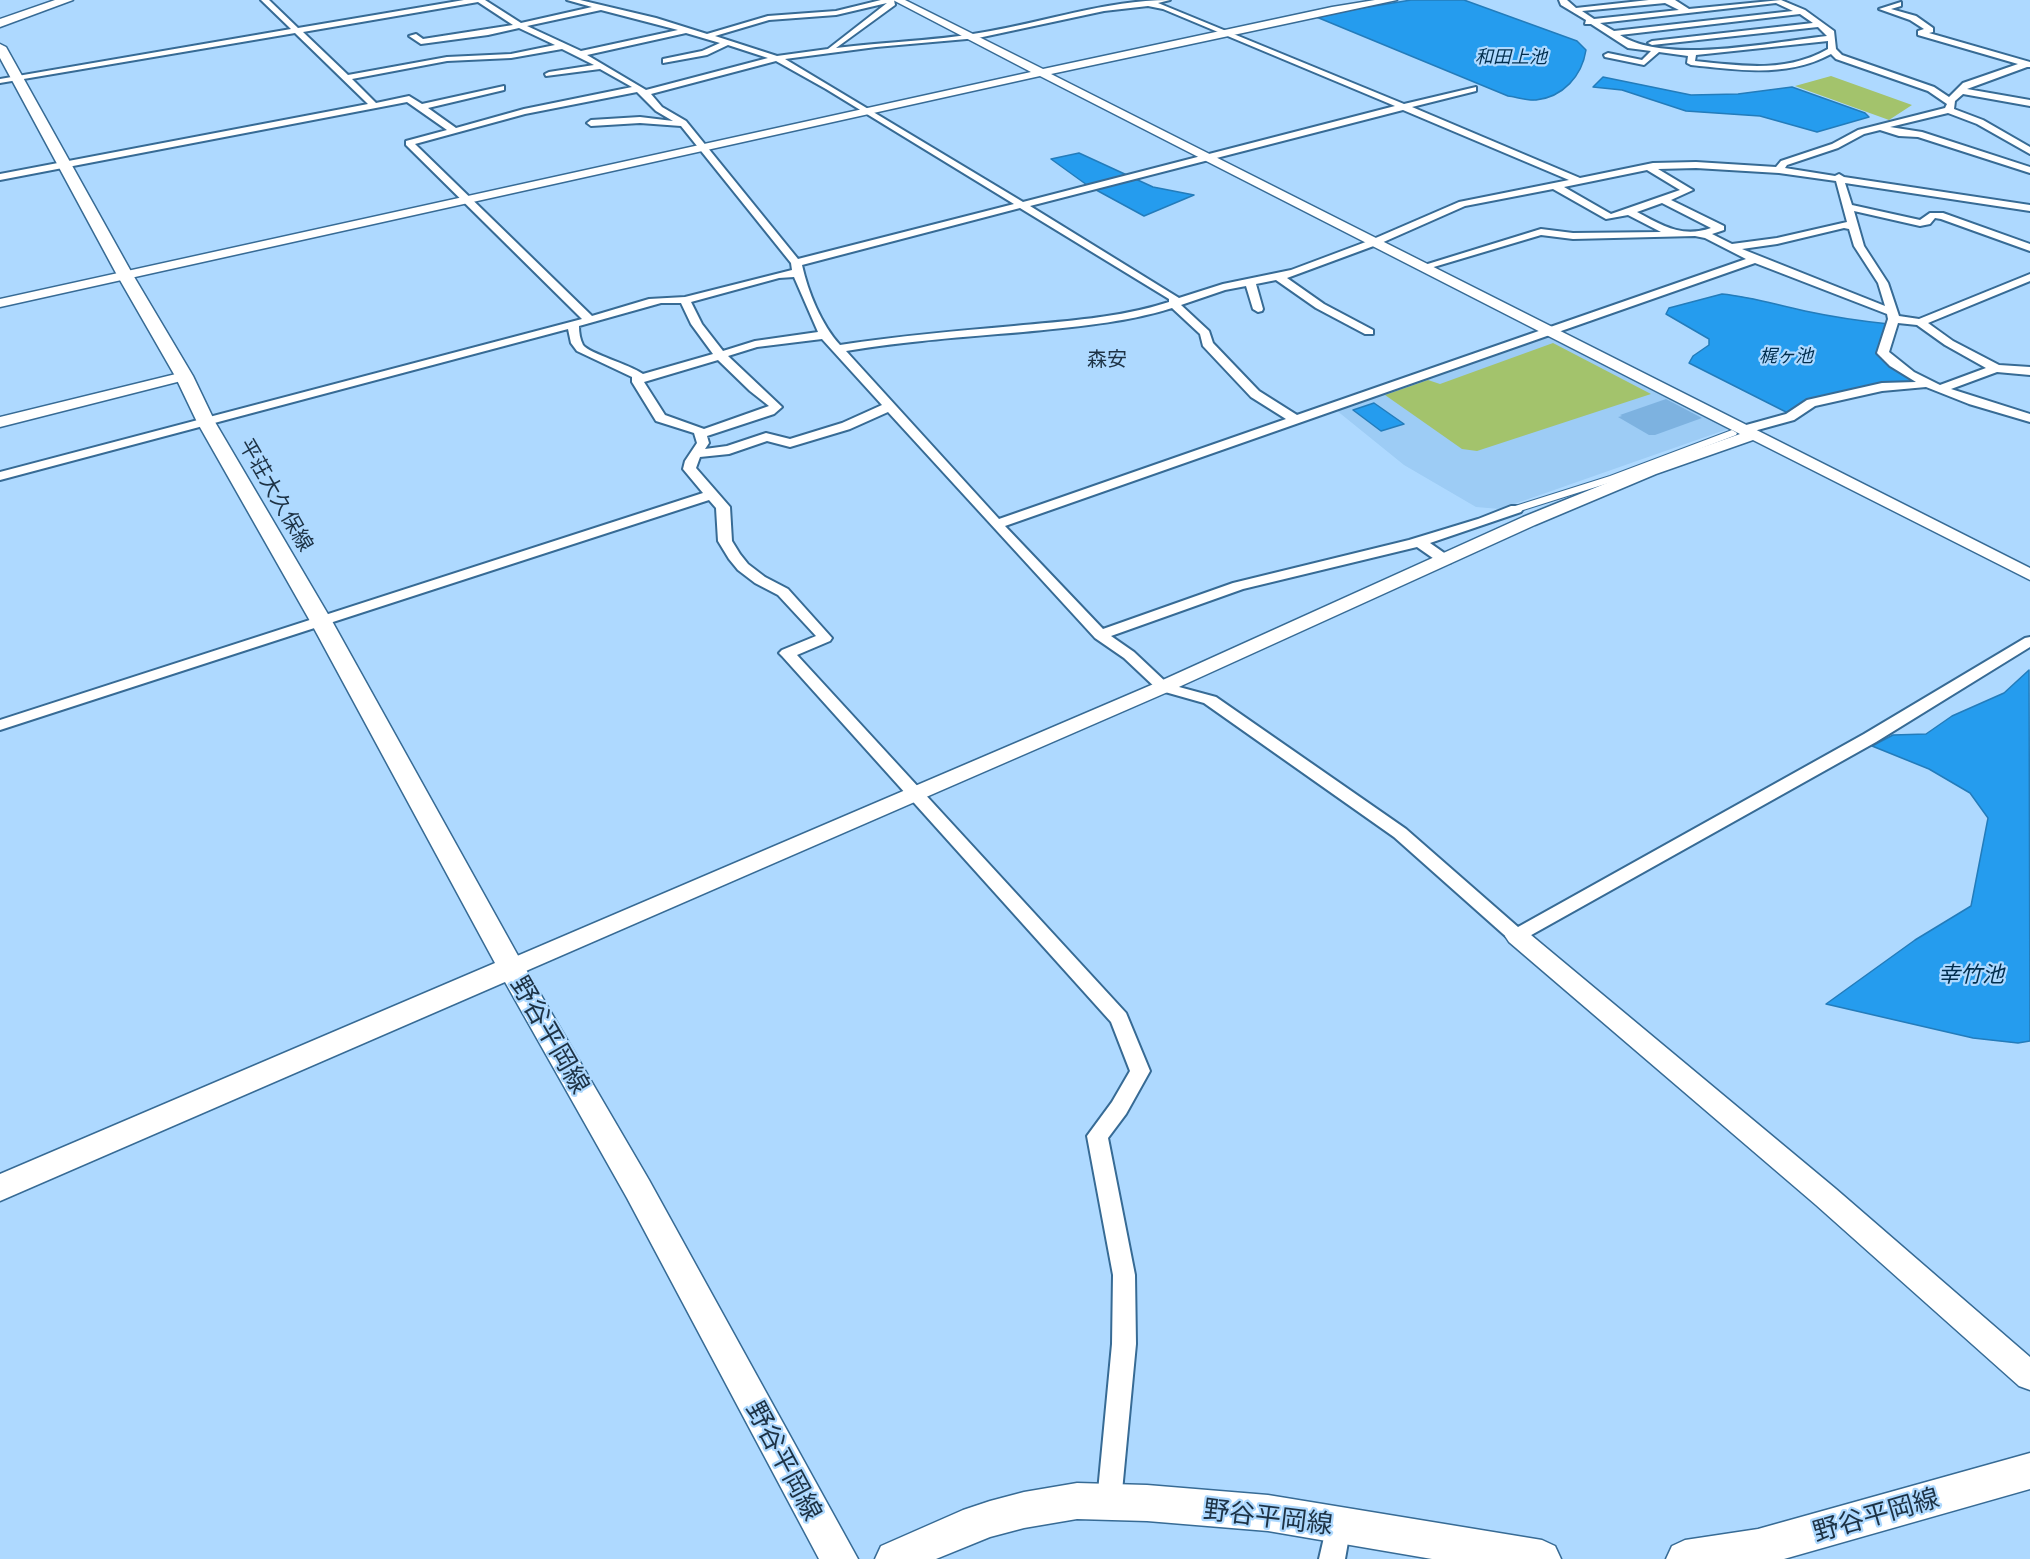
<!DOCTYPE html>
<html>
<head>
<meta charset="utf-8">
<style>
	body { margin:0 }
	canvas { display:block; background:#aed9ff }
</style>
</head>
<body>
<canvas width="2030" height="1559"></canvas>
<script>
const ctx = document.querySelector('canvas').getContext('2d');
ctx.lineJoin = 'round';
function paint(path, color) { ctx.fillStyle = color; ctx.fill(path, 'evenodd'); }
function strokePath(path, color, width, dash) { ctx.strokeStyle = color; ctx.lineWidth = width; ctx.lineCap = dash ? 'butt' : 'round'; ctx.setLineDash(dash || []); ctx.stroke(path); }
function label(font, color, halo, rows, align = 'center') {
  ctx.font = font + ' Commissioner,"Noto Sans JP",sans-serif'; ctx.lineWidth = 4.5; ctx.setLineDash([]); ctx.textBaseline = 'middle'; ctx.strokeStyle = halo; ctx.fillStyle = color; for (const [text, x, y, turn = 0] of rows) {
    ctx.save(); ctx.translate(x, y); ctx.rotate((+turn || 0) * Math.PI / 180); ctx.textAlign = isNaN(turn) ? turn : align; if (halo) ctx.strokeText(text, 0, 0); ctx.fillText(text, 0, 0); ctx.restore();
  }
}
paint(new Path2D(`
	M1547,336L1728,429L1500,509L1476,507L1404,465L1336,410Z`), '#9dccf5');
paint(new Path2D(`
	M1831,76L1912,105L1889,120L1795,86Z
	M1553,343L1651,394L1477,451L1462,449L1385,395L1428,380L1440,384Z`), '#a3c36c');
const water = new Path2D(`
	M1411,0H1464L1577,41L1586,50C1582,76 1563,97 1536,100C1528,101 1516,97 1508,96L1314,16Z
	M1603,77L1691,95L1738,94L1792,87L1865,113L1869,117L1817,132L1760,116L1686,111L1622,90L1593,87Z
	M1079,153L1153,187L1194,195L1144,216L1087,185L1051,159Z
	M1722,294C1753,297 1776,305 1805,311C1833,317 1860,321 1889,324L1876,353L1887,363L1916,380V383C1873,389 1824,388 1788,413L1689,363L1693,356L1709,345V339L1666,314L1669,308Z
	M1374,403L1404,424L1381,431L1353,410Z
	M2029,670L2030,1041L2018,1043L1973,1038L1826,1004L1915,940L1971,906L1988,818L1970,793L1929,769L1872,746L1893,735L1926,734L1952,716L2004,693Z`);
paint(water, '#259cee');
strokePath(water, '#237cbb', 1.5);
paint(new Path2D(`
	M1666,399L1702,418L1655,435H1649L1618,417L1622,416L1620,415Z`), '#7db2e0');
const pedestrian = new Path2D(`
	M1732,430L1737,433L1736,435L1618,480L1520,511H1512L1511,509L1512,507L1610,476Z`);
const minor = new Path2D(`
	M261,0H269L298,28L464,0H485L521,23L592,7L567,0H580L656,18L707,34L768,16L836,11L881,0H894L895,5L836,48C884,42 932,41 979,33C1042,23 1105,0 1170,0L1158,3L1404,104L1476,87V91L1412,107L1580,178L1653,163L1696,162L1776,167L1781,161L1832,144L1858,130L1945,108L1947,104L1928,91L1836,59L1831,54C1787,78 1739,70 1691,65L1687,63L1688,56L1659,52L1644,65L1605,57L1604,55L1608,53L1642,60L1651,51L1628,48L1591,24H1585L1586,20L1561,5L1559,0H1567L1576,8L1649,0H1675L1689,9L1781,0L1805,10L1834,31L1836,49L1842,55L1934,87L1949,97L1963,83L2018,64L1918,35V31L1924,29L1910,20L1879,9L1901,2V6L1891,9L1916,16L1933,28V32L1929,33L2030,62V67H2027L1967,89L2030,100V106L1963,94L1955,101L1954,109L1983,120L2030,147V154L1977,124L1948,113L1890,127L1922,132L2030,167V173L1918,137L1899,136L1880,130L1864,134L1838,148L1787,165L1785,168L1835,176L1839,174L1844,177L2030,205V211L1845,183L1852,205L1920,220L1930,213H1943L2030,244V251L1941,219L1935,218L1930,224L1920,226L1854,211L1864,246L1888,283L1899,316L1919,319L2030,274V281L1928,323L1953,341L1999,365L2030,367V375L1997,372L1951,389L2030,414V422L1969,404L1926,387L1882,391L1815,406L1794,420L1743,434L1739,433L1737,430L1739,427L1786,414L1807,400L1882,383L1916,382L1890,366L1877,353L1888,319L1887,314L1755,263L1005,526L1103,629L1233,583L1409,540L1478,519L1511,506H1521L1523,509L1521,512L1430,543L1450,557L1452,560L1450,563H1440L1417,547L1243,589L1111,636L1134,652L1168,684L1216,697L1406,829L1518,927L1864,734L2025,638L2030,637V647L1876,742L1517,943L1511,941L1394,837L1204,703L1158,690L1124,658L1095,638L888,412L850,429L790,447L767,441L729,454L700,457L696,468L730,507L732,541L740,554L748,564L765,577L788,589L832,638L830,641L797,655L1126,1013L1150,1071L1126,1114L1108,1138L1135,1275L1136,1344L1121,1502L1118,1511L1109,1514L1100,1511L1097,1502L1112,1344L1113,1275L1087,1136L1112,1102L1130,1071L1111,1022L782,656L779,653L782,650L816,636L778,595L755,583L738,570L729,559L718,541L716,508L709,500L0,730V720L703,493L683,469L685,461L697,443L694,433L656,421L632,382V377L577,351L571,343L568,329L0,480V472L582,319L406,145V141L447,130L407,102L0,180V174L368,104L295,33L0,83V79L291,29ZM478,2L513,25L423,39L416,34L409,36L421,44L488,35L519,28L555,45L511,54L447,57L348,75L303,32ZM887,3L828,49L777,56L715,36L769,20L836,15ZM1665,3L1679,10L1594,19L1582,11ZM1776,3L1793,11L1614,31L1600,23ZM1148,6L1163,9L1395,106L1023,202L785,59L876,47L978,38L1104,11ZM601,10L678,30L581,51L527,26ZM1800,14L1813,23L1652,41L1648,43L1652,45L1818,27L1827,36C1773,42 1665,65 1620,35ZM686,33L720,43L702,51L663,59V63L707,55L728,45L768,58L646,90L587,55ZM1828,41V49C1786,73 1742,66 1695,61L1696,55ZM562,49L594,65L549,72L545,74L546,76L600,69L632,87L524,109L456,128L428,108L504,90V86L422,104L409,96L376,103L352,79L447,61L511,58ZM776,61L826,89L1014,204L798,259L686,121L662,107L651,94ZM637,92L656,111L673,121L640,117L591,120L587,123L591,126L640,123L681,126L791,263L792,270L685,297L649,299L592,316L415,144L525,114ZM1403,110L1569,180L1459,202L1371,240L1291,270L1223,284L1179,298L1030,206ZM1696,168L1779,173L1836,181L1847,222L1777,238L1732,244L1712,234L1724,230V226L1671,200L1693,190L1658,169ZM1647,170L1680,190L1611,214L1564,187ZM1553,189L1606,219L1628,215L1661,232L1573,233L1541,229L1418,267L1427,269L1541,235L1573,239L1695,236L1705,238L1746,259L1297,415L1259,391L1213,343L1209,331L1181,305L1225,290L1246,286L1253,309L1258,312L1262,311L1263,309L1256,284L1276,280L1316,308L1365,334H1373V330L1324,304L1287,278L1379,244L1465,206ZM1662,203L1711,228C1682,238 1663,226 1637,212ZM1020,208L1169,299V302C1120,318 1065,321 1014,326C956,331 898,336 840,345C821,324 808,292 802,265ZM1844,228L1849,229L1854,246L1878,283L1885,306L1742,249L1777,244ZM794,277L818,332L755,341L723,351L702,324L691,302L779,278ZM661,303H681L691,324L713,354L643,374C629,364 590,354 583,345C580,339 579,333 579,326ZM1172,308L1200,334L1203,346L1251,397L1286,419L999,519L846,351C905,341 964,337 1023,332C1072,327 1125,323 1172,308ZM1898,323L1917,325L1945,345L1986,368L1940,385L1914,372L1889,352ZM822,339L882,405L842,423L790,439L766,433L727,446L705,449L709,443L707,436L774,414L782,407L728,356L757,347ZM718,360L750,391L769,406L704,429L665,415L644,382Z
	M1338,1512L1347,1516L1351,1525L1345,1559H1319L1329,1516Z`);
const tertiary = new Path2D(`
	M893,0H905L1043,69L1332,7L1375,0H1397L1051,74L2030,568V580L1753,440L1656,474L1535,525L1170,691L519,974L511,977L503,974L499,968L503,962L1156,683L1523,517L1644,468L1740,434L1040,76L0,307V299L1031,72Z
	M184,372L191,376L189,379L0,427V417Z
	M1517,927L1525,930L1836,1189L2030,1357V1390L2019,1386L1816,1205L1509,942L1505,936L1509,930Z`);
const secondary = new Path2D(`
	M0,44L6,47L133,275L193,376L215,422L332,621L521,961L649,1180L858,1559H819L627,1198L505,982L0,1201V1174L495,963L310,621L197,422L175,376L117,275L0,58Z
	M2030,1453V1489L1784,1559H1666L1672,1546L1685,1540L1758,1529Z
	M1077,1483L1147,1485L1268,1495L1542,1540L1555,1546L1561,1559H1432L1268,1531L1147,1521L1077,1519L1024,1528L990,1537L936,1559H875L881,1546L963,1510L990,1501L1024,1492Z`);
const primary = new Path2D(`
	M55,0H73L0,27V19Z`);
strokePath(pedestrian, '#376b95', 2);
strokePath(minor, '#376b95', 4);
strokePath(tertiary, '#376b95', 3);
strokePath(secondary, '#376b95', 3);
strokePath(primary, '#376b95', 3);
paint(pedestrian, '#fff');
paint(minor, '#fff');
paint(tertiary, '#fff');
paint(secondary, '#fff');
paint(primary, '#fff');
label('italic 18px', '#002d4d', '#aed9ff', [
	["和田上池",1511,57],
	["梶ヶ池",1786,356]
]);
label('20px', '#1d3245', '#aed9ff', [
	["森安",1107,359]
]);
label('21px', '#1d3245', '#aed9ff', [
	["平荘大久保線",276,495,60]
]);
label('italic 22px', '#002d4d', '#aed9ff', [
	["幸竹池",1971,975]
]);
label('26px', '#1d3245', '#aed9ff', [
	["野谷平岡線",550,1035,60],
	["野谷平岡線",784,1461,62],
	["野谷平岡線",1876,1515,-16],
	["野谷平岡線",1268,1517,7]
]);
</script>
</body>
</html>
